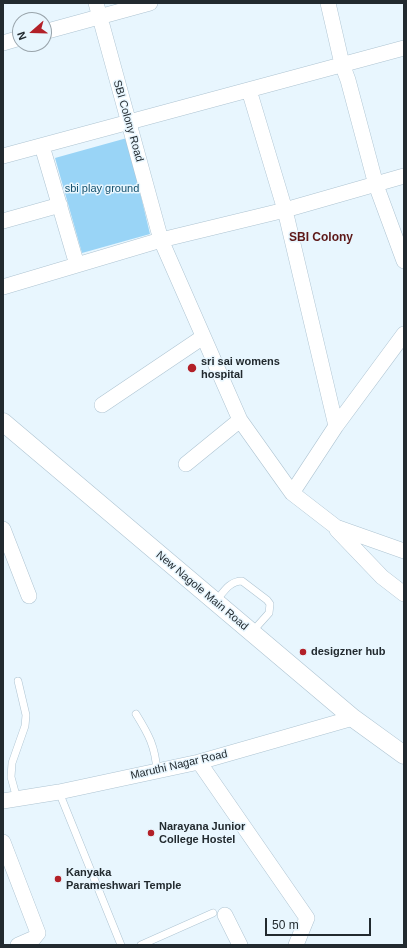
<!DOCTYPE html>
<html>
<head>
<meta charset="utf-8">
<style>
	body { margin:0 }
	#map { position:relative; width:407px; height:948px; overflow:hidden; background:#e8f6fe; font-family:Arial,sans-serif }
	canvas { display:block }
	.frame { position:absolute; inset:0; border:4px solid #222a2f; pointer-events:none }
	.north { position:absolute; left:12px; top:12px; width:40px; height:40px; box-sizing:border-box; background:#e8f6fe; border:1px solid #99a4ab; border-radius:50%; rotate:250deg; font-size:11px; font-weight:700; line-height:16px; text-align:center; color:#222a2f }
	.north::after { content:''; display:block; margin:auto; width:14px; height:18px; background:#b22028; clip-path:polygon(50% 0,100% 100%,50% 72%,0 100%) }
	.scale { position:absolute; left:265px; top:918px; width:106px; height:18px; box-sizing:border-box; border:2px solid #222a2f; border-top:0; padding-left:5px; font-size:12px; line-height:14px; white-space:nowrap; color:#222a2f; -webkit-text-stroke:3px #e8f6fe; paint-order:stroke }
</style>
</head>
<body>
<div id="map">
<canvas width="407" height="948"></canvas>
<div class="frame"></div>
<div class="north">N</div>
<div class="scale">50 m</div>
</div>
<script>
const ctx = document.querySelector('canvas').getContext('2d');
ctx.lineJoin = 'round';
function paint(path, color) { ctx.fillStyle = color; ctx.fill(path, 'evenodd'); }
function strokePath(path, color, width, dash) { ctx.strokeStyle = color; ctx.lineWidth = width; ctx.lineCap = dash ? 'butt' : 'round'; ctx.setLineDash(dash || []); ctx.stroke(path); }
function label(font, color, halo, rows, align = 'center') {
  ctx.font = font + ' Arial,sans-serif'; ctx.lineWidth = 3; ctx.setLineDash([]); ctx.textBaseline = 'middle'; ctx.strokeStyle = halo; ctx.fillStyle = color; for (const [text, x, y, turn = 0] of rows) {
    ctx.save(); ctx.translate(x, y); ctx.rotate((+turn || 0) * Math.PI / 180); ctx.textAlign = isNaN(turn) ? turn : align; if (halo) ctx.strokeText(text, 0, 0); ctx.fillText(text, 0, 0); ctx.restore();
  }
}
paint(new Path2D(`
	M127,138L150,234L82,253L55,158Z`), '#99d4f6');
const service = new Path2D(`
	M215,602C223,593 229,581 242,581L267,600L270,604L269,613L252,632
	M136,714C149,735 155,746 157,771
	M59,792L121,945
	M17,799L11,777L12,763L25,726L26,715L18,681
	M141,945L213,913`);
const minor = new Path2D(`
	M96,3L161,240L240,420L292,493L336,527L404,551
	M328,3L342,64L348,80L376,185L404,261
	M44,32L150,3
	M3,43L20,38
	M249,90L285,210L336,426
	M42,146L77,265
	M3,156L404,48
	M3,221L60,205
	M3,287L161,240L285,210L404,176
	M102,405L203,337
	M186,464L240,420
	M292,493L336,426L404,334
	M3,529L29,596
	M337,530L382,577L404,594
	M199,762L307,918L296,945
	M3,801L59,792L199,762L353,718
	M3,842L38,933L34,938L18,945
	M225,915L240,945`);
const tertiary = new Path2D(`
	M3,422L353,718L404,755`);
strokePath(service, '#aec4d2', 8);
strokePath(minor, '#aec4d2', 16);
strokePath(tertiary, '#aec4d2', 19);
strokePath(service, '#fff', 7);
strokePath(minor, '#fff', 15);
strokePath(tertiary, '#fff', 18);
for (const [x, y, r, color] of [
	[192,368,5,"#b22028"],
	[303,652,4,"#b22028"],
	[151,833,4,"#b22028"],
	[58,879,4,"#b22028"]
]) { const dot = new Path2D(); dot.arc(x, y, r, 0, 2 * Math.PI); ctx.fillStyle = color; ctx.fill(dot); strokePath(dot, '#e8f6fe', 1.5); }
label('11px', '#222a2f', '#e8f6fe', [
	["SBI Colony Road",128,121,74],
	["New Nagole Main Road",202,591,40],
	["Maruthi Nagar Road",179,765,-13]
]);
label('11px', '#13506d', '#e8f6fe', [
	["sbi play ground",102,189]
]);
label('bold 11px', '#222a2f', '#e8f6fe', [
	["sri sai womens",201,362],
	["hospital",201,375],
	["desigzner hub",311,652],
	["Narayana Junior",159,827],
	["College Hostel",159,840],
	["Kanyaka",66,873],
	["Parameshwari Temple",66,886]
], 'left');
label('bold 12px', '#5d1818', '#e8f6fe', [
	["SBI Colony",321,238]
]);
</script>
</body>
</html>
